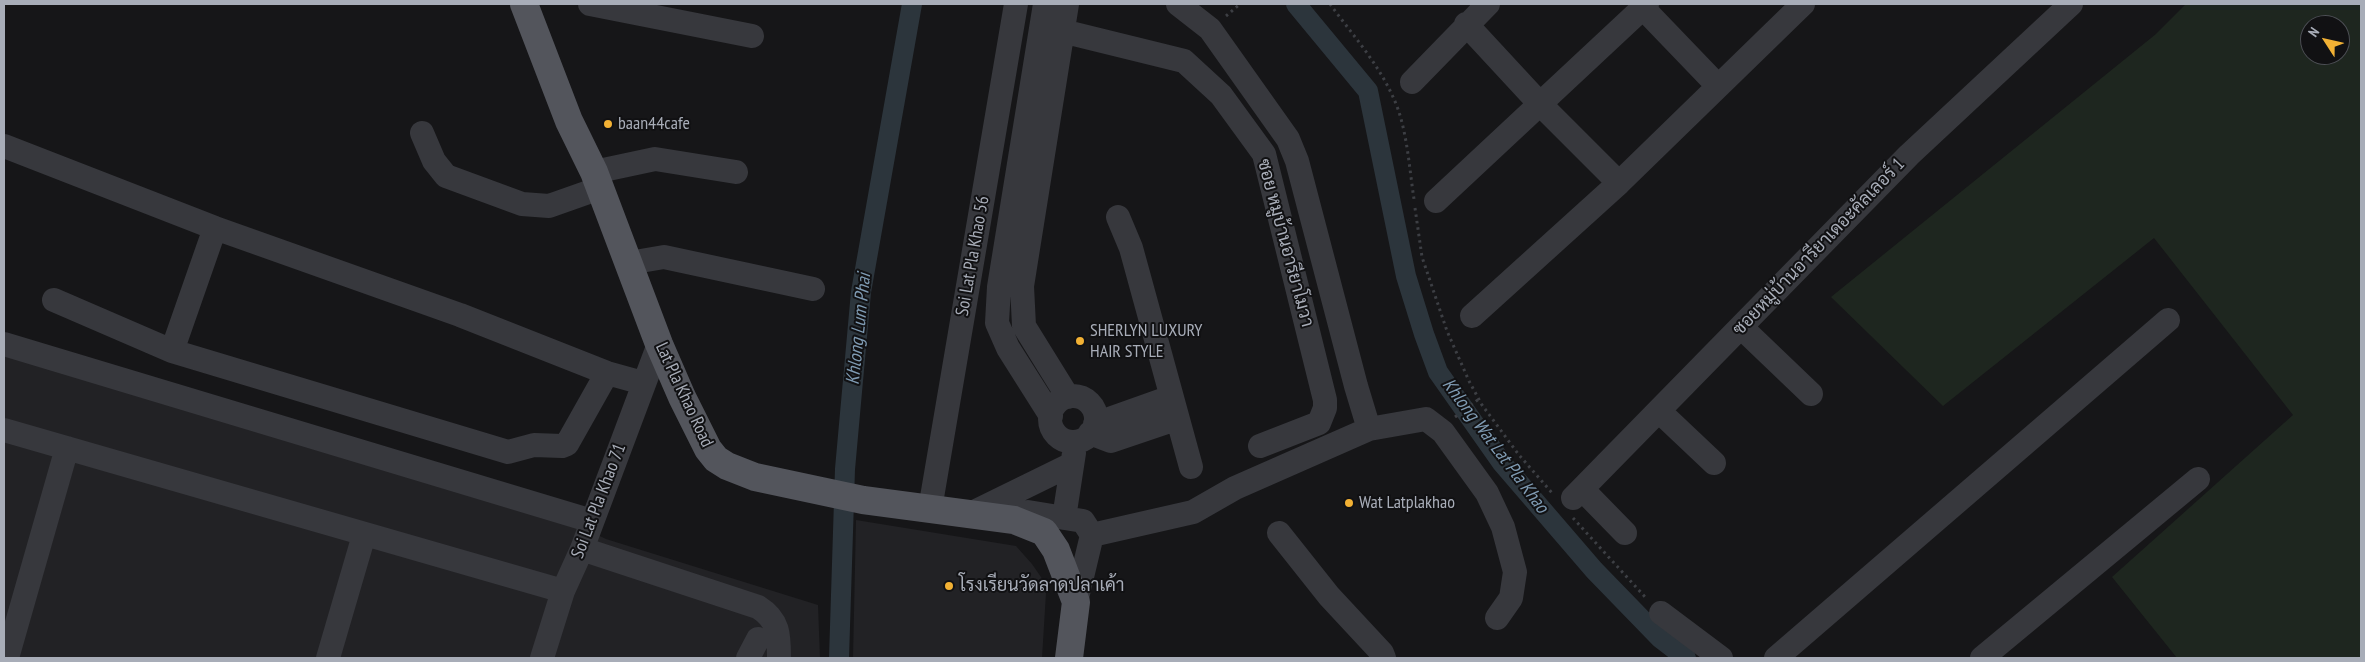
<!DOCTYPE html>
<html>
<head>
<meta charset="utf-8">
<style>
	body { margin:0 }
	#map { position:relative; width:2365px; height:662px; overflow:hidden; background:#161618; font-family:"PT Sans Narrow",sans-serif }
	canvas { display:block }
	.frame { position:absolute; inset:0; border:5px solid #a8adb8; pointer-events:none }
	.north { position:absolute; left:2300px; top:15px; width:50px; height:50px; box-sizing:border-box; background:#111113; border:1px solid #4d4f55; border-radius:50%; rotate:305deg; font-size:14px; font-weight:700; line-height:20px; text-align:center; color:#a8adb8 }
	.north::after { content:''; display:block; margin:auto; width:18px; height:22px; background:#f2b134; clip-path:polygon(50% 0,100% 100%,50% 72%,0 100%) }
</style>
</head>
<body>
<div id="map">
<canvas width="2365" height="662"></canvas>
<div class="frame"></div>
<div class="north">N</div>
</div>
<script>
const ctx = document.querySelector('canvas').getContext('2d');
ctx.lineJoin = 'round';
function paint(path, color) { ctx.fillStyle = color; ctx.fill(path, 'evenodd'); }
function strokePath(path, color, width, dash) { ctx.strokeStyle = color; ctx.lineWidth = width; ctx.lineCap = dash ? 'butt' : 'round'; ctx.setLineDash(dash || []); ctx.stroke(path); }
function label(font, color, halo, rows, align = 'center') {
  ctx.font = font + ' "PT Sans Narrow",Sarabun,sans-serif'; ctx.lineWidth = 4; ctx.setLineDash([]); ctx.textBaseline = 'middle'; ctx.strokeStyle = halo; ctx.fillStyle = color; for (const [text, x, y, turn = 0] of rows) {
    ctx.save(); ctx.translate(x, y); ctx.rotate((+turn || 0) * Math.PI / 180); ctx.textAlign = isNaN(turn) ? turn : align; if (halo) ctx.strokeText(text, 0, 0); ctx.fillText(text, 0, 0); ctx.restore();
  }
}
paint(new Path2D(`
	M4,333L556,515L606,539L818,605L820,658H4Z
	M856,520L1016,546L1032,564L1043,580L1046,593L1042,658H853Z`), '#222225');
paint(new Path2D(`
	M2186,4H2361V658H2177L2112,577L2293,415L2154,238L1943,406L1831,297L2156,34ZM2310,25H2340V55H2310Z`), '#1e261f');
strokePath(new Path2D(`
	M1296,4L1368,91L1406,276L1424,334L1438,372L1502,463L1594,570L1660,638L1686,658
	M839,658L845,469L861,292L912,4`), '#2c353c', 20);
strokePath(new Path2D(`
	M1330,4C1351,33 1378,63 1393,97C1407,126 1409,167 1414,199
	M1226,16L1240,4
	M1415,208L1422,257L1447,331L1469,381L1482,405L1519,455L1553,494
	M1455,417L1479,399
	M1573,518L1646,598`), '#3d3f44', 3, [2.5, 4]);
strokePath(new Path2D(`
	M590,4L752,36
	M1045,4L999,287L997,323L1008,348L1051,416
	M1067,4L1022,286L1024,326L1068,397
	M1178,4L1210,29L1288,139L1297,161L1356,386L1369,429
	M1643,8L1718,86
	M1466,24L1541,105L1619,183
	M1062,31L1184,61L1221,95L1264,154L1325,400V408L1319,423L1260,446
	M1412,82L1488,4
	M422,133L434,161L446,176L522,204L549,206L600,188
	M4,146L215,228L460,315L607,373L643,383
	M594,172L655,159L736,172
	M1436,201L1647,4
	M1118,217L1131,248L1191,467
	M629,263L664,257L813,289
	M54,300L172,351L508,452L534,445L562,446L567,444L607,373
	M1472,316L1619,183L1803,4
	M1741,327L1811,394
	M4,344L592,521
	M172,351L215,228
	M1050 419a23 23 0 1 1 46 0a23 23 0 1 1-46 0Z
	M1659,411L1714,463
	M1095,424L1171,397
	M4,430L563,591
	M1090,433L1111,441L1176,419
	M1582,489L1625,533
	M1573,498L1909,155L2071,4
	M930,509L1016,4
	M970,514L1072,464
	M1064,518L1074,453
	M1007,519L1028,512L1083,521L1092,535L1076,602
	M1279,533L1329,596L1382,653L1384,658
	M1092,535L1193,512L1235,488L1369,429L1426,419L1443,432L1487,493L1503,527L1515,572L1511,598L1497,618
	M582,549L758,607C779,620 779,635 779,658
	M1661,613L1721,658
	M7,658L67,448
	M328,658L364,535
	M542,658L563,591L582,549L659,344
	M748,658L758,639
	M1776,658L2168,320
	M1982,658L2198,479`), '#37383d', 24);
strokePath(new Path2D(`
	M524,4L569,121L594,172L659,344L682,397L708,449L716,459L727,466L755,477L863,500L1014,520L1044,532L1056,550L1076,602L1069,658`), '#53555c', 28);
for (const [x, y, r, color] of [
	[608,124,5,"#f2b134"],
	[1080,341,5,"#f2b134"],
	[1349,503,5,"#f2b134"],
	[949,586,5,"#f2b134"]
]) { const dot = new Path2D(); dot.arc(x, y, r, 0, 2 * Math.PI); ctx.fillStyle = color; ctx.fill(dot); strokePath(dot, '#111113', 2); }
label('18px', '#a8adb8', '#111113', [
	["baan44cafe",618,124],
	["SHERLYN LUXURY",1090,331],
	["HAIR STYLE",1090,352],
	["Wat Latplakhao",1359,503],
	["โรงเรียนวัดลาดปลาเค้า",959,586]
], 'left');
label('18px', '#a8adb8', '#111113', [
	["ซอย หมูบ้านอารียาโมวา",1285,243,75],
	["ซอยหมู่บ้านอารียาเดอะคัลเลอร์ 1",1819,247,-46],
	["Soi Lat Pla Khao 56",973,256,-80],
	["Lat Pla Khao Road",684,395,65],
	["Soi Lat Pla Khao 71",599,501,-69]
]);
label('italic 19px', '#7f9bb3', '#111113', [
	["Khlong Lum Phai",859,329,-84],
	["Khlong Wat Lat Pla Khao",1495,446,53]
]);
</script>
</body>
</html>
